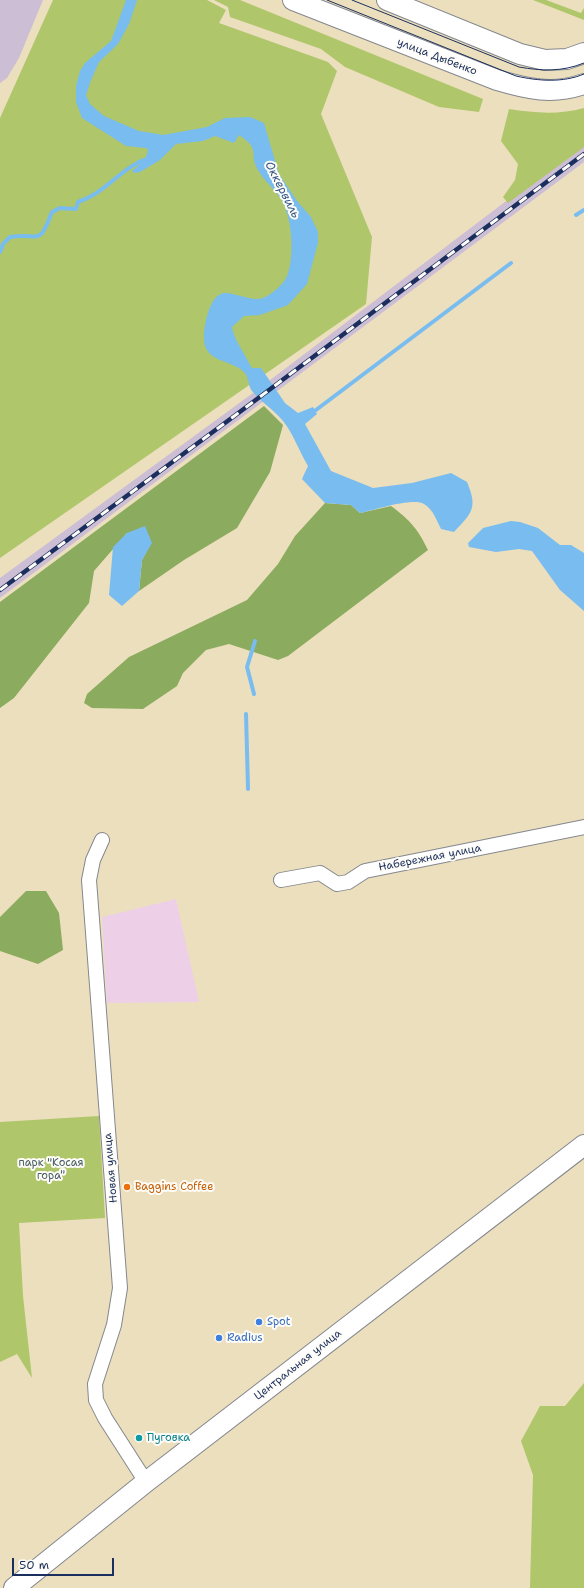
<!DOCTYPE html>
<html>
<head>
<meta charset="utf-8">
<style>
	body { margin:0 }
	#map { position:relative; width:584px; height:1588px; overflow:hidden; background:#ecdfbd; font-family:"Shantell Sans",sans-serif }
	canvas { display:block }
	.scale { position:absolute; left:12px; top:1558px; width:102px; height:18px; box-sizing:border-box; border:2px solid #1b2f5e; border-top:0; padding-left:5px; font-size:12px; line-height:14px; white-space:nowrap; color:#1b2f5e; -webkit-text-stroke:3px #fdfcf7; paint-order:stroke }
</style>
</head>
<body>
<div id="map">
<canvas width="584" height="1588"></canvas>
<div class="scale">50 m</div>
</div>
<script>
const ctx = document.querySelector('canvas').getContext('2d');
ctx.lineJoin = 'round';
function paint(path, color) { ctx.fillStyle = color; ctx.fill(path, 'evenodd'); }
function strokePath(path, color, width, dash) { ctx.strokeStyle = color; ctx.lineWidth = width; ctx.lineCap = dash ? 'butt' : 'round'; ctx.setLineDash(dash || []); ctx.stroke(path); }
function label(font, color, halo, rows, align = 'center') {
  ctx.font = font + ' "Shantell Sans",sans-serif'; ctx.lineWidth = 4; ctx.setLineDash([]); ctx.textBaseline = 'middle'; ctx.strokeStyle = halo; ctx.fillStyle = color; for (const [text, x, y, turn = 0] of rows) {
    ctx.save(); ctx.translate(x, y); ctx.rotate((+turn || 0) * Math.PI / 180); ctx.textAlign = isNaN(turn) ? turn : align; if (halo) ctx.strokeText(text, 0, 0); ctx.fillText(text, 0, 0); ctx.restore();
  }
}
paint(new Path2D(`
	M176,899L199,1002L107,1003L102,917Z`), '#edd0e8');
paint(new Path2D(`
	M0,0H43L19,58L7,78L0,83Z
	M584,142V162L0,598V578L253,393Z`), '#ccbed4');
paint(new Path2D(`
	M53,0H207L226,10L219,23L328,62L337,71L321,114L372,237L366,304L0,558V118Z
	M214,0H240L483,99L479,112L439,107L345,67L321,49L230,17L228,7Z
	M533,0H546L581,13L584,8V20Z
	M584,108V147L508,203L503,197L515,180L518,164L501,141L509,109C534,113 559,115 584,108Z
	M99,1116L105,1218L19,1223L23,1296L32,1378L17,1354L0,1362V1122Z
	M584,1383V1588H530L533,1475L521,1441L540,1406H565Z`), '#afc66b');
paint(new Path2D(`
	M264,406L283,425L270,472L237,528L184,560L139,591L142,560L151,543L127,533L94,571L89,603L14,698L0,708V602Z
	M325,503L351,505L360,513L391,506C410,520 418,529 428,550L288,656L278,660L229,644L206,650L183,673L177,686L143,709L92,708L84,703L87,694L129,657L247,600L278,564L295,536Z
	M26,891H46L59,913L63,950L38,964L0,951V917Z`), '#8bab5f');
paint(new Path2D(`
	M126,0H137L129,24L118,44L99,62L91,80L86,95L90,104L104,116L139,131L152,133L163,135L207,127L225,118L250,117L264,123L279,174L297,201L311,217L318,232V243L307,284L288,305L260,315L244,316L232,327C234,340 244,352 250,365L252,368H261L285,403L298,413L313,407L317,414L305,424L331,471L373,488L412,483L451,473L467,482C478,508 472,513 454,532L441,529C437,521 433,509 424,504C413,497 374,510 360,513L351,505L325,503L302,479L308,466C299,451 293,433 283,421C274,410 261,402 252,391C248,386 249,377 244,372C231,359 203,363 204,337C204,325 209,301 219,295C228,288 250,303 263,298C271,295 284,284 287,276C295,256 292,216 281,199C274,188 264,181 258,170C248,154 262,150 239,135L234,143L215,136L203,141L176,144L160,160L140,172L134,173L132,171L145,160L148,150L146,148L126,146L82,118L76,102V86L80,71L85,63L111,41Z
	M511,521L520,522L538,528L560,545H571L584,553V611L560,590L532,551L519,549L496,552L469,547L468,543L483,528Z
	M145,526L152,543L142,560L139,591L122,606L109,595L113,547L127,533Z`), '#79bcef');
strokePath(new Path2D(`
	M576,215L584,210
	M0,252L3,244L10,237C41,232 38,248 52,212L60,208L76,209L78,202C106,193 121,167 149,158
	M312,413L511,263
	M254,694L247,667L255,641
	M246,714L248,789`), '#79bcef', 4);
const street = new Path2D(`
	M102,840L93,860L89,880L120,1288L114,1325L95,1384L96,1400L105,1418L146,1482
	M281,880L320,873L337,884L348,882L365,871L584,827`);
const secondary = new Path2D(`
	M293,0L497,80C527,89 553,95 584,84
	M387,0L520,54L545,60L567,59L584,53
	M14,1588L146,1482L584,1145`);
strokePath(street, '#84878e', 16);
strokePath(secondary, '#84878e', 22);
strokePath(street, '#fff', 14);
strokePath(secondary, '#fff', 20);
strokePath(new Path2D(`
	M327,0L516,76C538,81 563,83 584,74
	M352,0L519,67C542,71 562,72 584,63`), '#1b2f5e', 1);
const rail = new Path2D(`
	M0,590L233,417L584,154`);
strokePath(rail, '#1b2f5e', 4.5);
strokePath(rail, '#fdfcf7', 3, [9]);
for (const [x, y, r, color] of [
	[127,1187,4,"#e8710a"],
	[259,1322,4,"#3f7fe0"],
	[219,1338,4,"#3f7fe0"],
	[139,1438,4,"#0f9aa8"]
]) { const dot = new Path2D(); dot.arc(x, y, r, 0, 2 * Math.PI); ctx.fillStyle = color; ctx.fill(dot); strokePath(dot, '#fdfcf7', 1.5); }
label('11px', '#1b2f5e', '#fdfcf7', [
	["улица Дыбенко",437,57,21],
	["Набережная улица",430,858,-11],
	["Новая улица",111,1168,-95],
	["Центральная улица",298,1365,-38]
]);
label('11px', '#475c62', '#fdfcf7', [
	["парк \"Косая",51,1163],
	["гора\"",51,1176]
]);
label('11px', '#c56008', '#fdfcf7', [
	["Baggins Coffee",135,1187]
], 'left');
label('11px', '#366cbe', '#fdfcf7', [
	["Spot",267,1322],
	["Radius",227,1338]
], 'left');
label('11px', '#0d838f', '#fdfcf7', [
	["Пуговка",147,1438]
], 'left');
label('italic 12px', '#37598a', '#fdfcf7', [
	["Оккервиль",282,190,63]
]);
</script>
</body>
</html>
